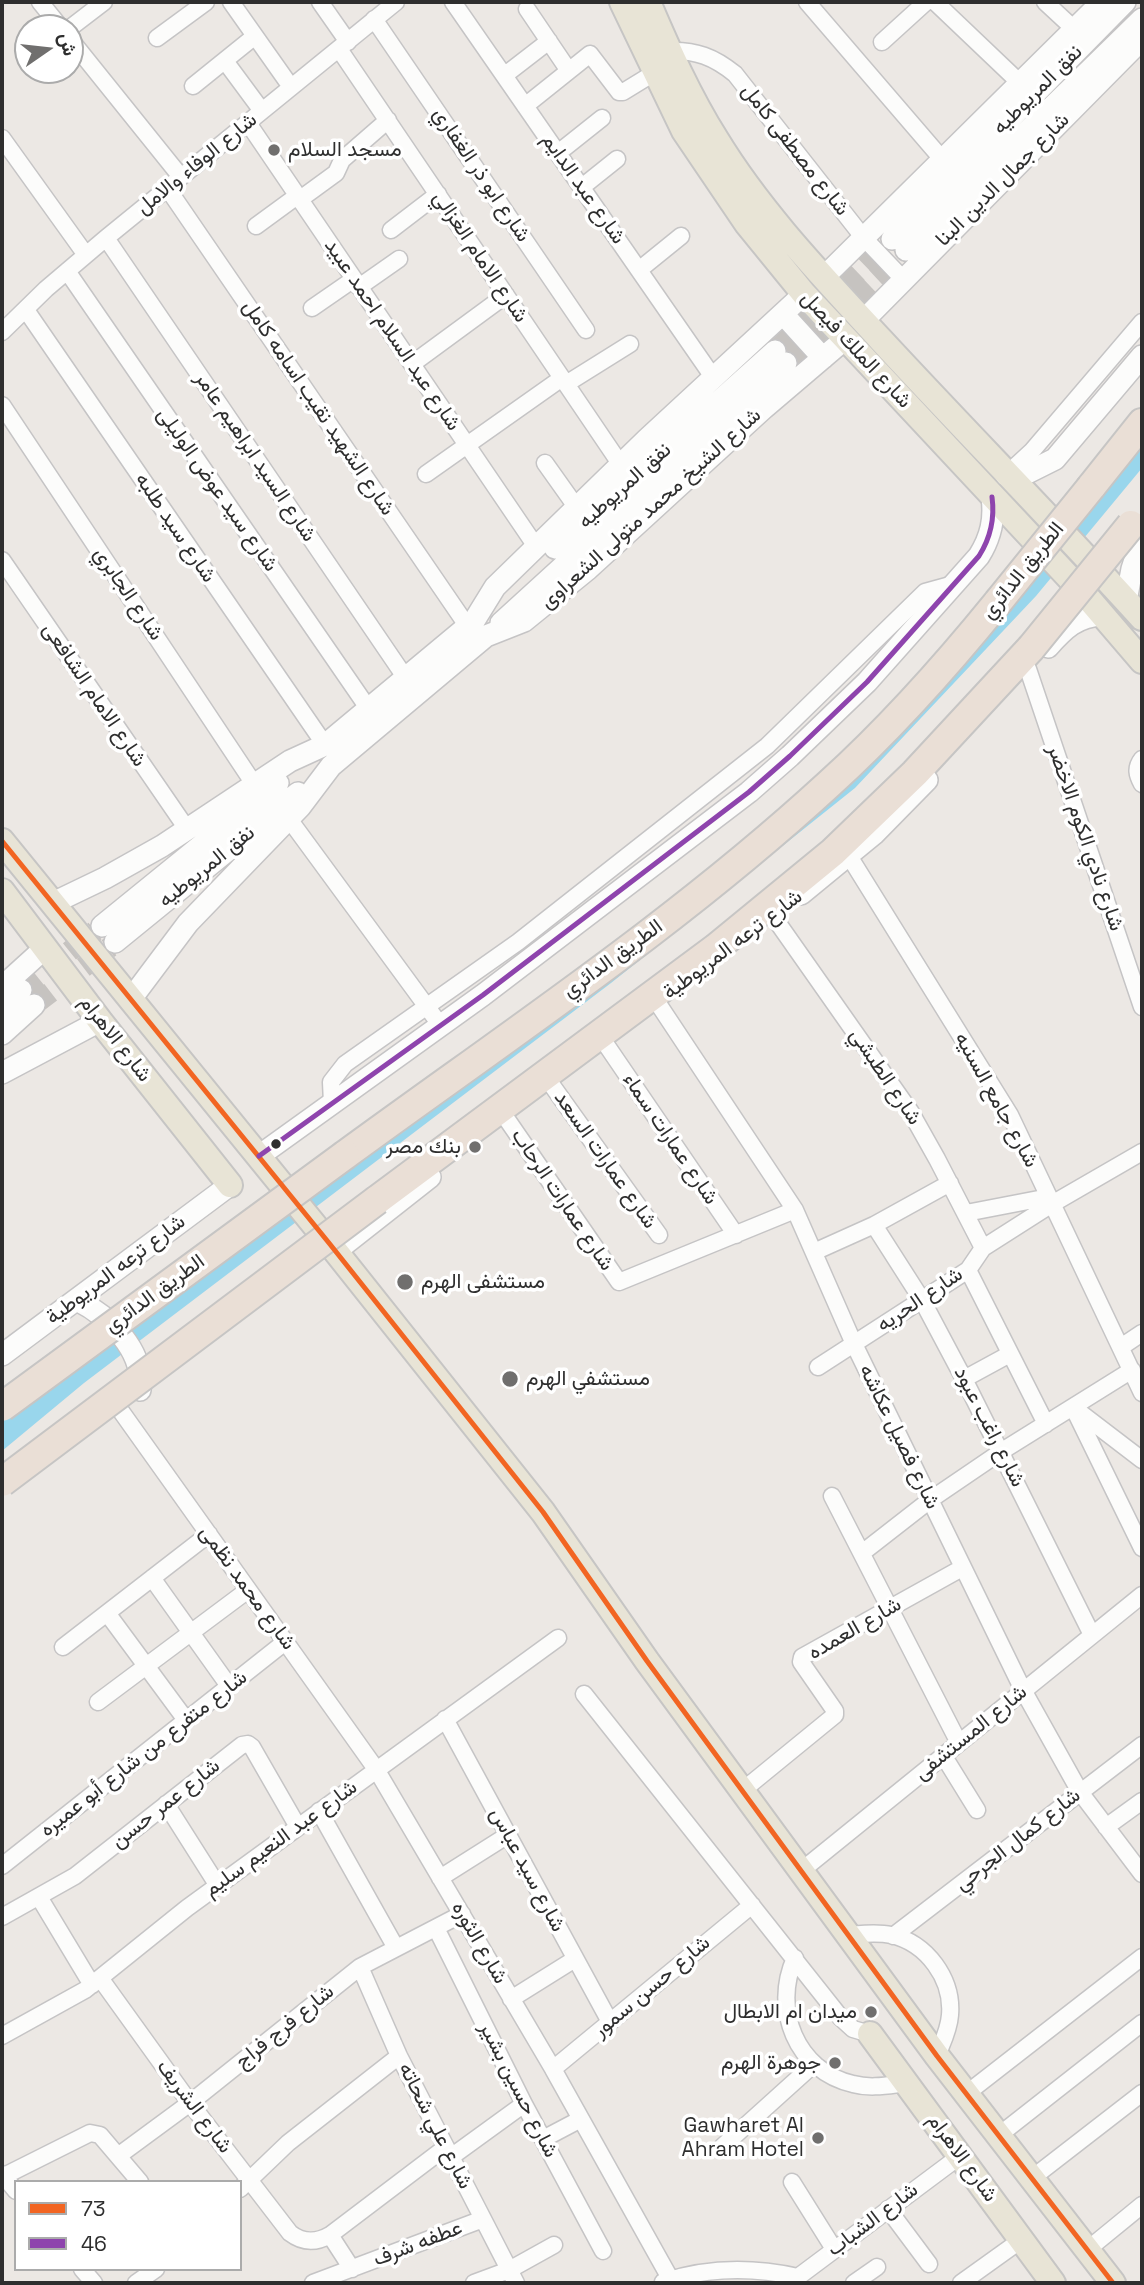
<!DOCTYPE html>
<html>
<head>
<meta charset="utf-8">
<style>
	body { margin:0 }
	#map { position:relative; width:1144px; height:2285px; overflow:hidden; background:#ece8e4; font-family:"Space Grotesk",Vazirmatn,sans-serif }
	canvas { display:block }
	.frame { position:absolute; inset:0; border:4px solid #2e2e2e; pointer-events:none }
	.legend { position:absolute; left:14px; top:2180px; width:228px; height:91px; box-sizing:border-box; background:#fff; border:2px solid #ababab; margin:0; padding:9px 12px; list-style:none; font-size:21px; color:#2e2e2e }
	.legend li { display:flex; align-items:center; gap:14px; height:35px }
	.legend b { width:35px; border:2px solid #ababab }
	.north { position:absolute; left:14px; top:14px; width:70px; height:70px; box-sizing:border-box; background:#fff; border:2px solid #ababab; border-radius:50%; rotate:76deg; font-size:19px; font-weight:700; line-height:28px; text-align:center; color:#2e2e2e }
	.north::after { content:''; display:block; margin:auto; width:24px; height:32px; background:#706f6e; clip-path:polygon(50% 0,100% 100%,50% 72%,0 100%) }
</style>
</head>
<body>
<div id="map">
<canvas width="1144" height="2285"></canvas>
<div class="frame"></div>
<ul class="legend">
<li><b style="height:9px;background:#f26522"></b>73</li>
<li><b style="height:9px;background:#8e44ad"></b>46</li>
</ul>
<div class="north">ش</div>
</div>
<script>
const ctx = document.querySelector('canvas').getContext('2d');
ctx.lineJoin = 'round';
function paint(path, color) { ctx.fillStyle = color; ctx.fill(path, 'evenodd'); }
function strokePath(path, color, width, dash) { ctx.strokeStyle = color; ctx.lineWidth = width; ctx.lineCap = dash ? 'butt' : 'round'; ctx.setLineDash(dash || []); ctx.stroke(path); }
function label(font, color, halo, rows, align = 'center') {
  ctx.font = font + ' "Space Grotesk",Vazirmatn,sans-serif'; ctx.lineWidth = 7; ctx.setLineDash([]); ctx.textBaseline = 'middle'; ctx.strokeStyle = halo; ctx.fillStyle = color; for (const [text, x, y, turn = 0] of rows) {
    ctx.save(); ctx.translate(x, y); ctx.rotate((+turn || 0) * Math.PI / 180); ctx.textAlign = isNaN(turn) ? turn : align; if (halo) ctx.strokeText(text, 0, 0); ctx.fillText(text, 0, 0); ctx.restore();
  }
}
paint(new Path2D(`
	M1142,428V468L1036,596L855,788L611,983L84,1383L2,1451V1404L680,891L775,823L844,763Z`), '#99d6ec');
strokePath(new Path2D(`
	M775,351L892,239
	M786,363L906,250
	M21,990L95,931
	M34,1005L110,947`), '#c6c3c0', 21, [21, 10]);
const minor = new Path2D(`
	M40,2L61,28
	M231,2L291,87
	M320,2L348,42
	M453,2L713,377
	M807,2L942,159
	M935,2L1019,82
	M1045,2L1073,28
	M527,9L569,71
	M374,19L586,330
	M70,28L104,2
	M157,38L206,2
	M70,39L181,177
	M882,42L926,2
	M339,49L621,465
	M669,51C696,50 714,57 735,74L863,237L904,280
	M225,61L262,111
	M505,75L549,41
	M193,86L255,36
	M525,106L590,54L619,92H623L654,73
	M248,123L537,548
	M2,138L86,255
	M558,153L602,118
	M582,187L617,159
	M168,189L468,627
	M299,200L336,173L342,160L388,120
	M256,226L297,196
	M391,230L438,194
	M106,238L405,677
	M639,270L681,236
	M67,271L368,708
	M359,287L399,259
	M312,308L354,279
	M26,310L325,745
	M2,332L46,289L106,238L396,2
	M412,364L506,295
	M566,384L630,344
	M2,405L254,784
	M545,463L577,508
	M426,474L562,378
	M1006,475L1032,451L1142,322
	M2,560L187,829
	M1028,669L1142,1007
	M1142,759C1135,768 1137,775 1142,784
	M289,819L441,1026
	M849,856L1010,1115L1142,1393
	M773,916L910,1111L937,1159L983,1248
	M657,1002L795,1210L854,1344L1023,1690L1080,1792L1142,1874
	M605,1043L736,1235
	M551,1084L659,1235
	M332,1103L331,1082L345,1064L518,942L767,746L925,592L954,584
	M506,1118L619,1282L795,1210
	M966,1213L1049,1197
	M874,1225L922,1300L964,1379L1092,1635
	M814,1252L874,1225L950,1183
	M968,1270L1046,1424
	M1121,1347L1142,1333
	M818,1367L968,1270L983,1248L1052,1204L1142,1152
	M964,1379L1010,1354
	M118,1407L376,1769L553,2069L671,2280
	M1073,1407L1142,1548
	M1078,1411L1142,1460
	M832,1496L959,1743
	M862,1553L930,1500L1002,1451L1132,1370
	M152,1578L229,1686
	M107,1613L186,1720
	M63,1647L209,1534
	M584,1694L841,2018L853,2029L870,2034
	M98,1702L248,1590
	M445,1719L610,2022
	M943,1755L977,1810
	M742,1791L835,1715V1711L801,1662L802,1657L962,1568
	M166,1804L218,1886
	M319,1811L396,1948
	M1106,1827L1142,1801
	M2,1866L285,1642
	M801,1871L1142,1595
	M440,1878L508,1835
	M39,1897L92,1985
	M2,1917L75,1876L242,1745L248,1744L252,1747L298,1827
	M436,1928L524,2104L603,2251
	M848,1935C862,1934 877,1932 891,1935C927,1943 953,1979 950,2015C949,2030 942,2043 937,2056
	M893,1936L1142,1745
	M795,1958C772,2009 796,2071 853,2084C871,2089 889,2085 907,2083
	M360,1967L399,2056L516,2283
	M100,1978L190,2103L290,2233C303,2243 316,2243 330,2235L446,2147
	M511,1999L575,1959
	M2,2036L85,1990L187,1908L558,1638
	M553,2069L752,1905
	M966,2094L1142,1957
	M998,2136L1142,2023
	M543,2139L581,2119
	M722,2147L814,2064
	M118,2156L190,2103L360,1967L462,1914
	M451,2157L524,2104
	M2,2174L16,2191
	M2,2177L90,2133L100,2135L140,2182
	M1031,2179L1142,2093
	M792,2182L834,2249
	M240,2189L288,2143L399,2056
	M888,2209L929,2264
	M330,2235L352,2269
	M1087,2250L1142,2205
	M82,2269L94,2283
	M663,2282C708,2267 753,2267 798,2277L960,2156
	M136,2283L156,2269
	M313,2283L483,2219
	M474,2283L509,2270L554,2245
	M854,2283L877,2267
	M961,2283L1021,2240`);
const secondary = new Path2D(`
	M892,239L1125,2
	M906,250L1142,19
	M823,278L1102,2
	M783,314L823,358
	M863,321L1142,39
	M1006,475L1029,472L1055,459L1142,356
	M555,548L775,351
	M1126,601L1132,569L1142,538
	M501,623L786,363
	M1048,647C1064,629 1077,616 1102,615
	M801,894L874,834L927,780
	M53,903L105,878L162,846L290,761L325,745L474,621L495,587L646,440L804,294
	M102,926L278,783
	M115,942L298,793
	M2,987L45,948
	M131,999L188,923L300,807L331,766L486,636L524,621L588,569L764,408L845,339
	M2,1008L21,990
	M2,1034L34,1005
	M2,1073L100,1021
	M259,1156L483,995L749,792L790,756L867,682L979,556C991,537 995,519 992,497
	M336,1251L430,1177
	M77,1300C109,1316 145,1351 140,1390
	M2,1355L230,1185`);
const primary = new Path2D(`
	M622,2L684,131L747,224L804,294L1088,598L1142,661
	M648,2C668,49 689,96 716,139C761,213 823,277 881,340C967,433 1057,524 1142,618
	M2,841L329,1243L543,1512L647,1661L937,2056L1113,2283
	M2,891L100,1021L230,1185
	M870,2034L1053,2283`);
const motorway = new Path2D(`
	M1091,487L1142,423
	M345,1155C509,1035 679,922 829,784C891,728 946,666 998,602
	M377,1200L716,948L833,852L915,773L1031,648`);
strokePath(minor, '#c5c4c5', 19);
strokePath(secondary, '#c5c4c5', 24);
strokePath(primary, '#c6c5c4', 28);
strokePath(motorway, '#c6c5c4', 32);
strokePath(minor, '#fcfcfb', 16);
strokePath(secondary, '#fcfcfb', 21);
strokePath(primary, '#e8e4d6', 24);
strokePath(motorway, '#eadfd6', 28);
const motorwayBridge = new Path2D(`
	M998,602L1091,487
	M1031,648L1131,525
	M2,1407L345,1155
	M2,1482L377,1200`);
strokePath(motorwayBridge, '#c6c5c4', 32, []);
strokePath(motorwayBridge, '#eadfd6', 28);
strokePath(new Path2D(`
	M2,841L329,1243L543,1512L647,1661L937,2056L1113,2283`), '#f26522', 5);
strokePath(new Path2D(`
	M259,1156L483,995L749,792L790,756L867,682L979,556C991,537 995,519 992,497`), '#8e44ad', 5);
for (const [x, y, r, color] of [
	[274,150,7,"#706f6e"],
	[276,1144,6,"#2e2e2e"],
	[475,1147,7,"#706f6e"],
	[405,1282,9,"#706f6e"],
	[510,1379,9,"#706f6e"],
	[871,2012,7,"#706f6e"],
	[835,2063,7,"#706f6e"],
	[818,2138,7,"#706f6e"]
]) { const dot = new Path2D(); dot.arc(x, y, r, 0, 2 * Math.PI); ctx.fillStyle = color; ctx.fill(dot); strokePath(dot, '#fff', 2.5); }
label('21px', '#2e2e2e', '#fff', [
	["نفق المريوطيه",1038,90,-45],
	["شارع مصطفى كامل",795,150,52],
	["شارع الوفاء والامل",197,164,-39],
	["شارع ابو ذر الغفاري",481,175,56],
	["شارع جمال الدين البنا",1003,180,-45],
	["شارع عبد الدايم",583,189,55],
	["شارع الامام الغزالي",480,257,56],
	["شارع عبد السلام احمد عبيد",392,335,56],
	["شارع الملك فيصل",856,350,47],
	["شارع الشهيد نقيب اسامه كامل",318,408,56],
	["شارع السيد ابراهيم عامر",255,457,56],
	["نفق المريوطيه",625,486,-42],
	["شارع سيد عوض الوليلى",217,490,55],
	["شارع الشيخ محمد متولى الشعراوى",651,509,-42],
	["شارع سيد طلبه",175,528,56],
	["الطريق الدائري",1023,571,-51],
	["شارع الجابري",128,594,56],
	["شارع الامام الشافعى",94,695,56],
	["شارع نادي الكوم الاخضر",1085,838,71],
	["نفق المريوطيه",207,867,-39],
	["شارع ترعه المريوطية",733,945,-37],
	["الطريق الدائري",613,959,-36],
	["شارع الاهرام",115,1039,52],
	["شارع الطبشي",885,1077,56],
	["شارع جامع السنيه",996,1100,61],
	["شارع عمارات سماء",670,1139,56],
	["شارع عمارات السعد",605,1160,55],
	["شارع عمارات الرحاب",562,1200,56],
	["شارع ترعه المريوطية",116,1270,-37],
	["الطريق الدائري",155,1294,-36],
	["شارع الحريه",920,1300,-34],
	["شارع راغب عبود",989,1427,63],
	["شارع فصيل عكاشه",899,1437,64],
	["شارع محمد نظمى",247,1588,54],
	["شارع العمده",855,1629,-30],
	["شارع المستشفى",971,1733,-39],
	["شارع متفرع من شارع أبو عميره",144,1754,-38],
	["شارع عمر حسن",166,1804,-38],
	["شارع عبد النعيم سليم",281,1839,-36],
	["شارع كمال الجرحي",1018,1840,-38],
	["شارع سيد عباس",527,1870,62],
	["شارع الثوره",479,1943,60],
	["شارع حسن سمور",652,1987,-40],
	["شارع فرج فراج",285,2027,-39],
	["شارع حسين بشير",518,2090,63],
	["شارع الشريف",194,2107,53],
	["شارع علي شحاته",435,2126,63],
	["شارع الاهرام",962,2158,54],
	["شارع الشباب",873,2220,-37],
	["عطفه شرف",418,2244,-21]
]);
label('21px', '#2e2e2e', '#fff', [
	["مسجد السلام",288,150,"left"],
	["بنك مصر",461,1147],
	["مستشفى الهرم",421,1282,"left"],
	["مستشفي الهرم",526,1379,"left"],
	["ميدان ام الابطال",857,2012],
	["جوهرة الهرم",821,2063],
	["Gawharet Al",804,2126],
	["Ahram Hotel",804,2150]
], 'right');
</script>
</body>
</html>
